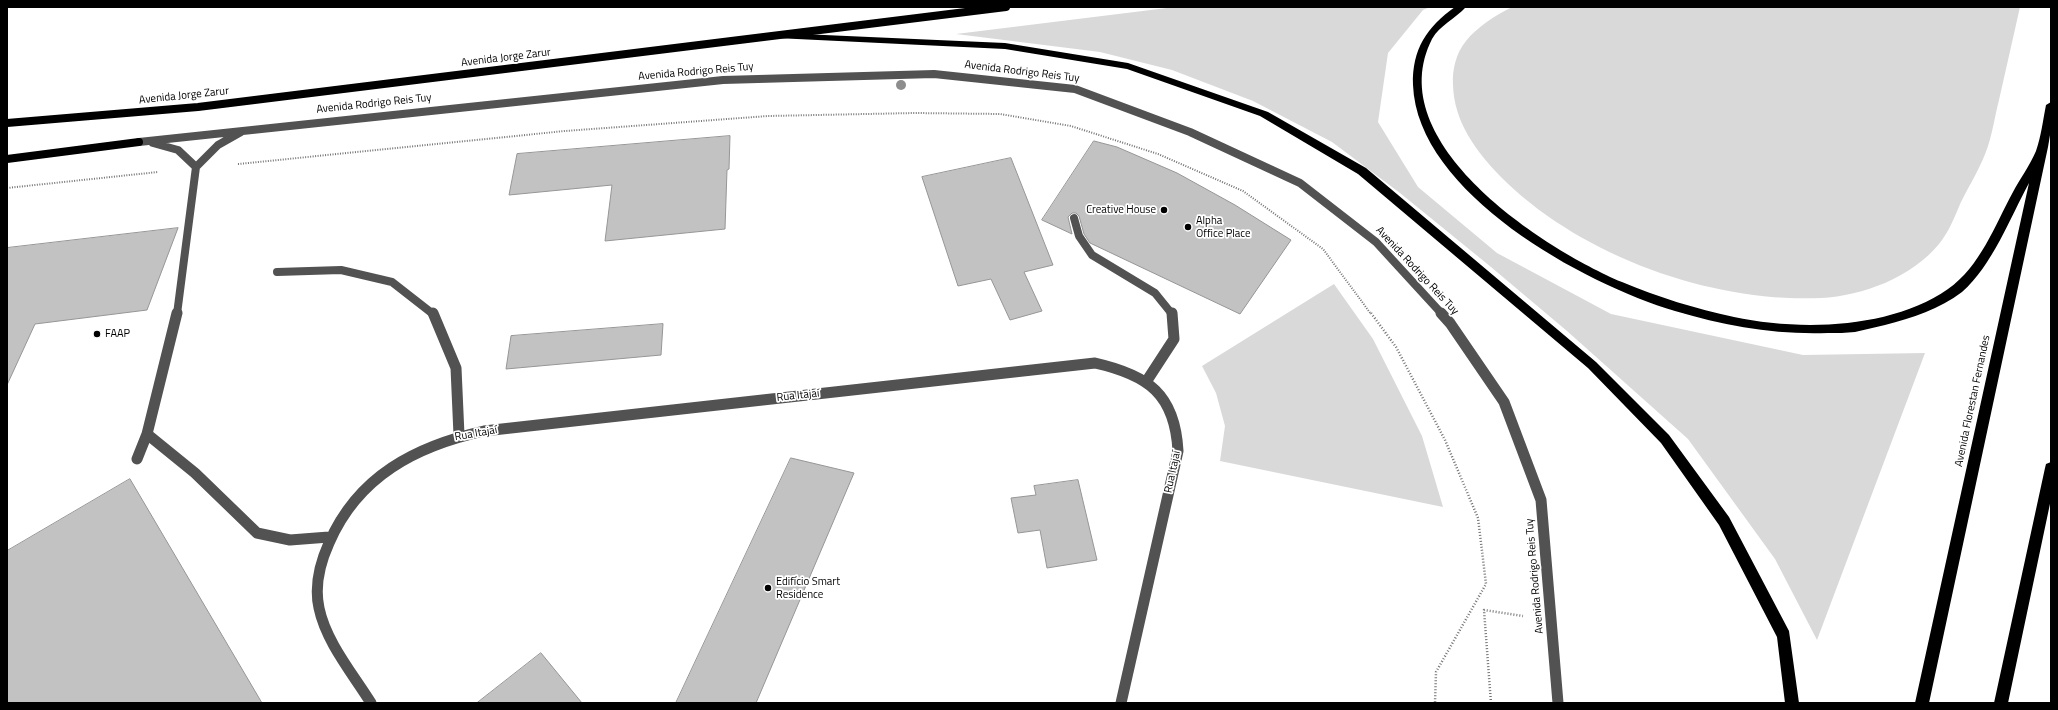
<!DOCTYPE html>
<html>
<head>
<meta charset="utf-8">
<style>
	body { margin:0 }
	#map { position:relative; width:2058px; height:710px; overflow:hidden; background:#fff; font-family:"Titillium Web",sans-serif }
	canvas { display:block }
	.frame { position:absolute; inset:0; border:8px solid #000; pointer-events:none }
</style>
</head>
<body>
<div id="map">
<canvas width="2058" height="710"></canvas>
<div class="frame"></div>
</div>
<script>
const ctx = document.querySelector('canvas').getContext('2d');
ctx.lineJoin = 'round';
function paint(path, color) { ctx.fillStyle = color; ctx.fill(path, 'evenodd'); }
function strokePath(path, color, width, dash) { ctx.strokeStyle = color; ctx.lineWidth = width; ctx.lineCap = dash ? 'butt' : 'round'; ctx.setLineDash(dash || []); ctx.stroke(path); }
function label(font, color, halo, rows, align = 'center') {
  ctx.font = font + ' "Titillium Web",sans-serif'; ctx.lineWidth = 3.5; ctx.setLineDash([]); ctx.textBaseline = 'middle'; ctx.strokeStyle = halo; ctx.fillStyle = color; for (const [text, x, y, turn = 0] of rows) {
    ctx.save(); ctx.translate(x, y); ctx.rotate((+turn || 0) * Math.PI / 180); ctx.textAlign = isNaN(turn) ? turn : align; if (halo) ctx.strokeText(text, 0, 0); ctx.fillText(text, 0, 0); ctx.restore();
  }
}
paint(new Path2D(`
	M1175,7H1430L1423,10L1388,53L1378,122L1418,187L1497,253L1611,314L1803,355L1925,353L1817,640L1775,559L1688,439L1567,331L1491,267L1400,193L1332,142L1253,101L1172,70L1100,52L956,34Z
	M1512,7H2020C2013,38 2006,69 1999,100C1995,115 1993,131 1988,146C1982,165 1970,184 1961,202C1955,216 1949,232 1939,244C1912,277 1863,296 1821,298C1710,303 1578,255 1500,176C1476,151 1454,122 1453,85C1452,70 1456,53 1466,41C1477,27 1496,15 1512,7Z
	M1334,284L1373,339L1422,436L1443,507L1220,461L1225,426L1216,393L1202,366Z`), '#d9d9d9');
const building = new Path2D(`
	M730,136L729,169L727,170L725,229L605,241L612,185L509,195L517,154Z
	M1094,141L1117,147L1177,173L1235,205L1291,240L1240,314L1090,243L1084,234L1079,216L1076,213H1072L1068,217L1072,234L1042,220Z
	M1011,158L1053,265L1024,272L1042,311L1010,320L991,279L958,286L922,177Z
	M178,228L147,310L35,324L7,385V248Z
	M663,324L661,355L506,369L511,336Z
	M791,458L854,473L756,703H676Z
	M130,479L262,703H7V551Z
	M1078,480L1097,560L1047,568L1040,530L1018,533L1011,498L1036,495L1034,486Z
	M541,653L582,703H477Z`);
paint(building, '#c2c2c2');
strokePath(building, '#969696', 1);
strokePath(new Path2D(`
	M238,164L565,131L768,116L915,113L1000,114L1071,126L1158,154L1243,191L1323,249L1371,314
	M7,188L158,172`), '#747474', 2, [1, 1.5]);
strokePath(new Path2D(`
	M1371,313L1396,347L1445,440L1478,518L1486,584L1436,672L1435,703
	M1491,703L1484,610L1523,616`), '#747474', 2.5, [1, 2]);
strokePath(new Path2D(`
	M139,142L723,80L934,74L1075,89L1190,132L1300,183L1376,242L1442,314
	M153,143L178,150L196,167
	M1074,218L1079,236L1092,255L1155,293L1172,314
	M277,272L341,270L392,282L433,314
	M177,314L196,167L218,145L241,132`), '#525252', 8);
strokePath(new Path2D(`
	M433,313L456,368L459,435
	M1441,313L1450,323L1504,402L1541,500L1558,703
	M1146,382L1174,339L1172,313
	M147,434L195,473L257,533L290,540L329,537
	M137,459L147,434L177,313
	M371,703C353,674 326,642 319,608C314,585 320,563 329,543C358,476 416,446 484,431L1095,363C1148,375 1175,394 1178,451L1121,703`), '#525252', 11);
strokePath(new Path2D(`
	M7,123L198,107L1006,7
	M7,159L139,142`), '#000', 8);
paint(new Path2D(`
	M1455,7H1466C1455,19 1440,25 1432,39C1379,143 1544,249 1622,282C1658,297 1696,309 1734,317C1800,331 1891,329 1948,289C1980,267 1995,225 2013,192C2020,179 2030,165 2036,151C2041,137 2043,120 2046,105L2051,102V129L2048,147L1929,703H1915L2029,183C2010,218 1992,266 1962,292C1940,309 1912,318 1885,325C1875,327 1865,330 1855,332C1846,333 1837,333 1828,333C1776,335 1725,326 1675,311C1584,284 1417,193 1413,85C1412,49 1427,27 1455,7Z
	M779,33L1005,43L1128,63L1268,112L1366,168L1596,362L1669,435L1729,517L1789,631L1799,703H1785L1777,637L1719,525L1661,443L1588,368L1358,174L1260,116L1127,69L1005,49L776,38L774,36Z
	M2051,462V499L2008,703H1994L2045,468L2046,464Z`), '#000');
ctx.fillStyle = '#8d8d8d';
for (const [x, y] of [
	[901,85]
]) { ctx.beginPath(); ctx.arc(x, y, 5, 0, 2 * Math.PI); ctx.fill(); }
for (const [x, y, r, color] of [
	[1164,210,4,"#000"],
	[1188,227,4,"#000"],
	[97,334,4,"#000"],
	[768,588,4,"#000"]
]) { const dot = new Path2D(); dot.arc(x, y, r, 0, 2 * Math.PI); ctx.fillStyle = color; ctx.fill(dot); strokePath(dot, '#fff', 1.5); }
label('11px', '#000', '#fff', [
	["Avenida Jorge Zarur",506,58,-7],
	["Avenida Rodrigo Reis Tuy",696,72,-5],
	["Avenida Rodrigo Reis Tuy",1022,72,7],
	["Avenida Jorge Zarur",184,96,-6],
	["Avenida Rodrigo Reis Tuy",374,104,-6],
	["Avenida Rodrigo Reis Tuy",1417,271,47],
	["Rua Itajaí",798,396,-6],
	["Avenida Florestan Fernandes",1973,401,-78],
	["Rua Itajaí",476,434,-10],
	["Rua Itajaí",1173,472,-78],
	["Avenida Rodrigo Reis Tuy",1535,576,-95]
]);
label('11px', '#000', '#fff', [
	["Creative House",1156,210,"right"],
	["Alpha",1196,221],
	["Office Place",1196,234],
	["FAAP",105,334],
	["Edifício Smart",776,582],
	["Residence",776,595]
], 'left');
</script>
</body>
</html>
